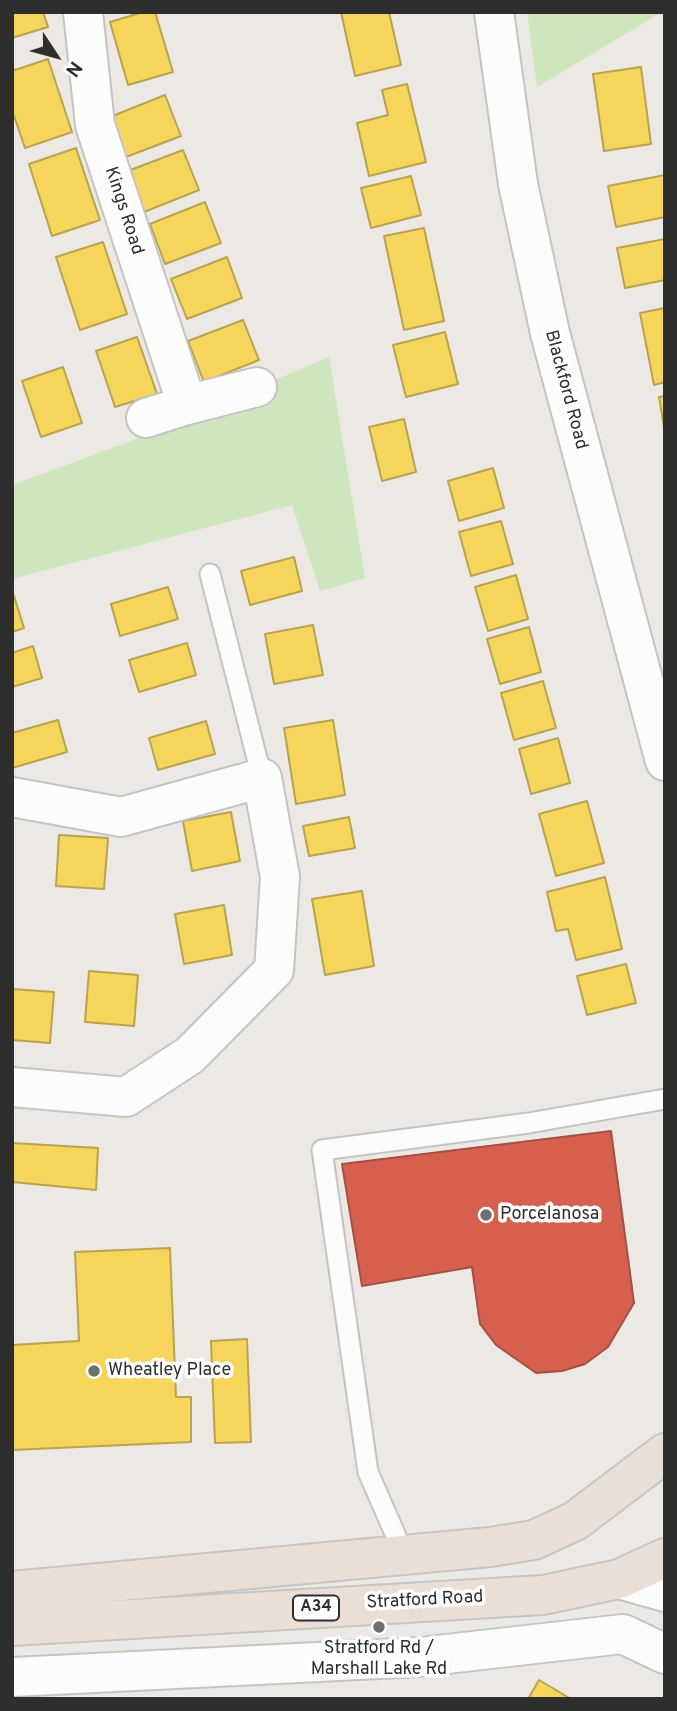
<!DOCTYPE html>
<html>
<head>
<meta charset="utf-8">
<style>
	body { margin:0 }
	#map { position:relative; width:677px; height:1711px; overflow:hidden; background:#ece8e4; font-family:Overpass,sans-serif }
	canvas { display:block }
	.frame { position:absolute; inset:0; border:14px solid #2e2e2e; pointer-events:none }
	.north { position:absolute; left:21px; top:21px; width:70px; height:70px; -webkit-text-stroke:5px #fff; paint-order:stroke; rotate:126deg; font-size:19px; font-weight:700; line-height:28px; text-align:center; color:#2e2e2e }
	.north::after { content:''; display:block; margin:auto; width:24px; height:32px; background:#2e2e2e; clip-path:polygon(50% 0,100% 100%,50% 72%,0 100%) }
</style>
</head>
<body>
<div id="map">
<canvas width="677" height="1711"></canvas>
<div class="frame"></div>
<div class="north">N</div>
</div>
<script>
const ctx = document.querySelector('canvas').getContext('2d');
ctx.lineJoin = 'round';
function paint(path, color) { ctx.fillStyle = color; ctx.fill(path, 'evenodd'); }
function strokePath(path, color, width, dash) { ctx.strokeStyle = color; ctx.lineWidth = width; ctx.lineCap = dash ? 'butt' : 'round'; ctx.setLineDash(dash || []); ctx.stroke(path); }
function label(font, color, halo, rows, align = 'center') {
  ctx.font = font + ' Overpass,sans-serif'; ctx.lineWidth = 7; ctx.setLineDash([]); ctx.textBaseline = 'middle'; ctx.strokeStyle = halo; ctx.fillStyle = color; for (const [text, x, y, turn = 0] of rows) {
    ctx.save(); ctx.translate(x, y); ctx.rotate((+turn || 0) * Math.PI / 180); ctx.textAlign = isNaN(turn) ? turn : align; if (halo) ctx.strokeText(text, 0, 0); ctx.fillText(text, 0, 0); ctx.restore();
  }
}
paint(new Path2D(`
	M527,12H662L537,87Z
	M329,357L365,578L320,591L292,505L12,579V485L139,438Z`), '#cee6be');
const homes = new Path2D(`
	M12,12H43L48,27L12,38Z
	M143,12H155L173,72L128,85L110,22Z
	M341,12H389L401,65L355,76Z
	M48,59L72,132L25,148L12,110V71Z
	M641,67L651,144L604,151L593,74Z
	M407,84L426,162L369,176L357,123L388,115L382,90Z
	M165,95L181,136L126,157L110,117Z
	M76,148L100,220L52,236L29,164Z
	M183,150L199,190L144,212L128,171Z
	M665,175V217L616,227L608,186Z
	M411,176L421,215L371,228L361,188Z
	M205,202L221,243L165,264L150,224Z
	M424,228L444,321L404,330L384,236Z
	M665,239V280L625,288L617,248Z
	M103,242L127,314L80,330L56,257Z
	M227,257L242,298L187,319L171,279Z
	M665,308V382L654,385L640,313Z
	M243,320L259,360L204,382L188,341Z
	M445,332L458,384L406,397L393,345Z
	M137,337L157,394L115,407L96,351Z
	M63,367L82,423L41,437L22,381Z
	M665,396V433L659,397Z
	M404,419L416,472L382,481L369,427Z
	M493,468L504,508L459,521L448,481Z
	M501,521L513,564L471,576L459,532Z
	M294,557L302,591L250,605L241,571Z
	M516,575L528,619L488,631L475,587Z
	M168,587L178,619L120,636L111,604Z
	M14,596L24,628L12,632V597Z
	M313,625L323,675L274,684L265,634Z
	M529,627L541,672L500,684L487,639Z
	M187,643L196,675L139,692L129,660Z
	M33,646L42,678L12,687V653Z
	M543,681L556,728L514,740L501,693Z
	M58,720L67,752L12,768V733Z
	M333,720L345,795L296,804L284,728Z
	M206,721L215,754L158,770L149,738Z
	M558,738L570,783L531,794L519,749Z
	M587,801L604,863L556,876L539,814Z
	M231,812L240,861L192,871L183,821Z
	M349,817L355,848L309,856L303,826Z
	M59,835L108,838L104,889L56,886Z
	M605,877L622,949L576,960L568,929L556,931L547,892Z
	M362,891L374,966L325,975L312,899Z
	M224,905L232,955L184,964L175,914Z
	M626,964L636,1003L587,1015L577,976Z
	M89,971L138,975L134,1026L85,1022Z
	M12,989L54,992L50,1043L12,1040Z
	M12,1143L98,1148L96,1190L12,1182Z
	M170,1248L176,1397H191V1442L12,1450V1345L79,1341L75,1252Z
	M247,1339L251,1442L215,1443L211,1341Z
	M539,1680L571,1699H528Z`);
paint(homes, '#f6d55c');
strokePath(homes, '#baa34e', 2);
const shops = new Path2D(`
	M611,1131L634,1303L608,1347L585,1364L562,1371L536,1373L496,1345L480,1324L472,1267L362,1286L342,1164Z`);
paint(shops, '#d6604d');
strokePath(shops, '#a45144', 2);
const lane = new Path2D(`
	M210,574L262,778
	M399,1556L396,1536L368,1472L322,1150L529,1123L665,1099`);
const street = new Path2D(`
	M83,12L95,125L187,405L257,387
	M146,418L187,405
	M12,797L121,817L262,778L280,877L274,970L190,1055L126,1097L12,1087
	M13,1677L420,1657L623,1634L665,1654`);
const secondary = new Path2D(`
	M494,12L518,184L550,333L665,761
	M619,1579L665,1592`);
const highway = new Path2D(`
	M12,1591L490,1547L534,1540L575,1521L665,1453
	M12,1626L543,1595L619,1579L665,1558`);
strokePath(lane, '#c5c4c5', 23);
strokePath(street, '#c5c4c5', 42);
strokePath(secondary, '#c5c4c5', 42);
strokePath(highway, '#c6c5c4', 42);
strokePath(lane, '#fcfcfb', 19);
strokePath(street, '#fcfcfb', 38);
strokePath(secondary, '#fcfcfb', 38);
strokePath(highway, '#eadfd6', 38);
for (const [x, y, r, color] of [
	[486,1215,7,"#706f6e"],
	[94,1371,7,"#706f6e"],
	[379,1627,7,"#706f6e"]
]) { const dot = new Path2D(); dot.arc(x, y, r, 0, 2 * Math.PI); ctx.fillStyle = color; ctx.fill(dot); strokePath(dot, '#fff', 2.5); }
for (const [x, y, w] of [
	[316,1608,46]
]) { const box = new Path2D(); box.roundRect(x - w / 2, y - 12.5, w, 25, 5); ctx.fillStyle = '#fff'; ctx.fill(box); strokePath(box, '#2e2e2e', 2); }
label('bold 16px', '#2e2e2e', null, [
	["A34",316,1608]
]);
label('18px', '#2e2e2e', '#fff', [
	["Kings Road",123,211,72],
	["Blackford Road",565,390,75],
	["Stratford Road",425,1601,-3]
]);
label('18px', '#2e2e2e', '#fff', [
	["Porcelanosa",500,1215],
	["Wheatley Place",108,1371],
	["Stratford Rd /",379,1649,"center"],
	["Marshall Lake Rd",379,1670,"center"]
], 'left');
</script>
</body>
</html>
